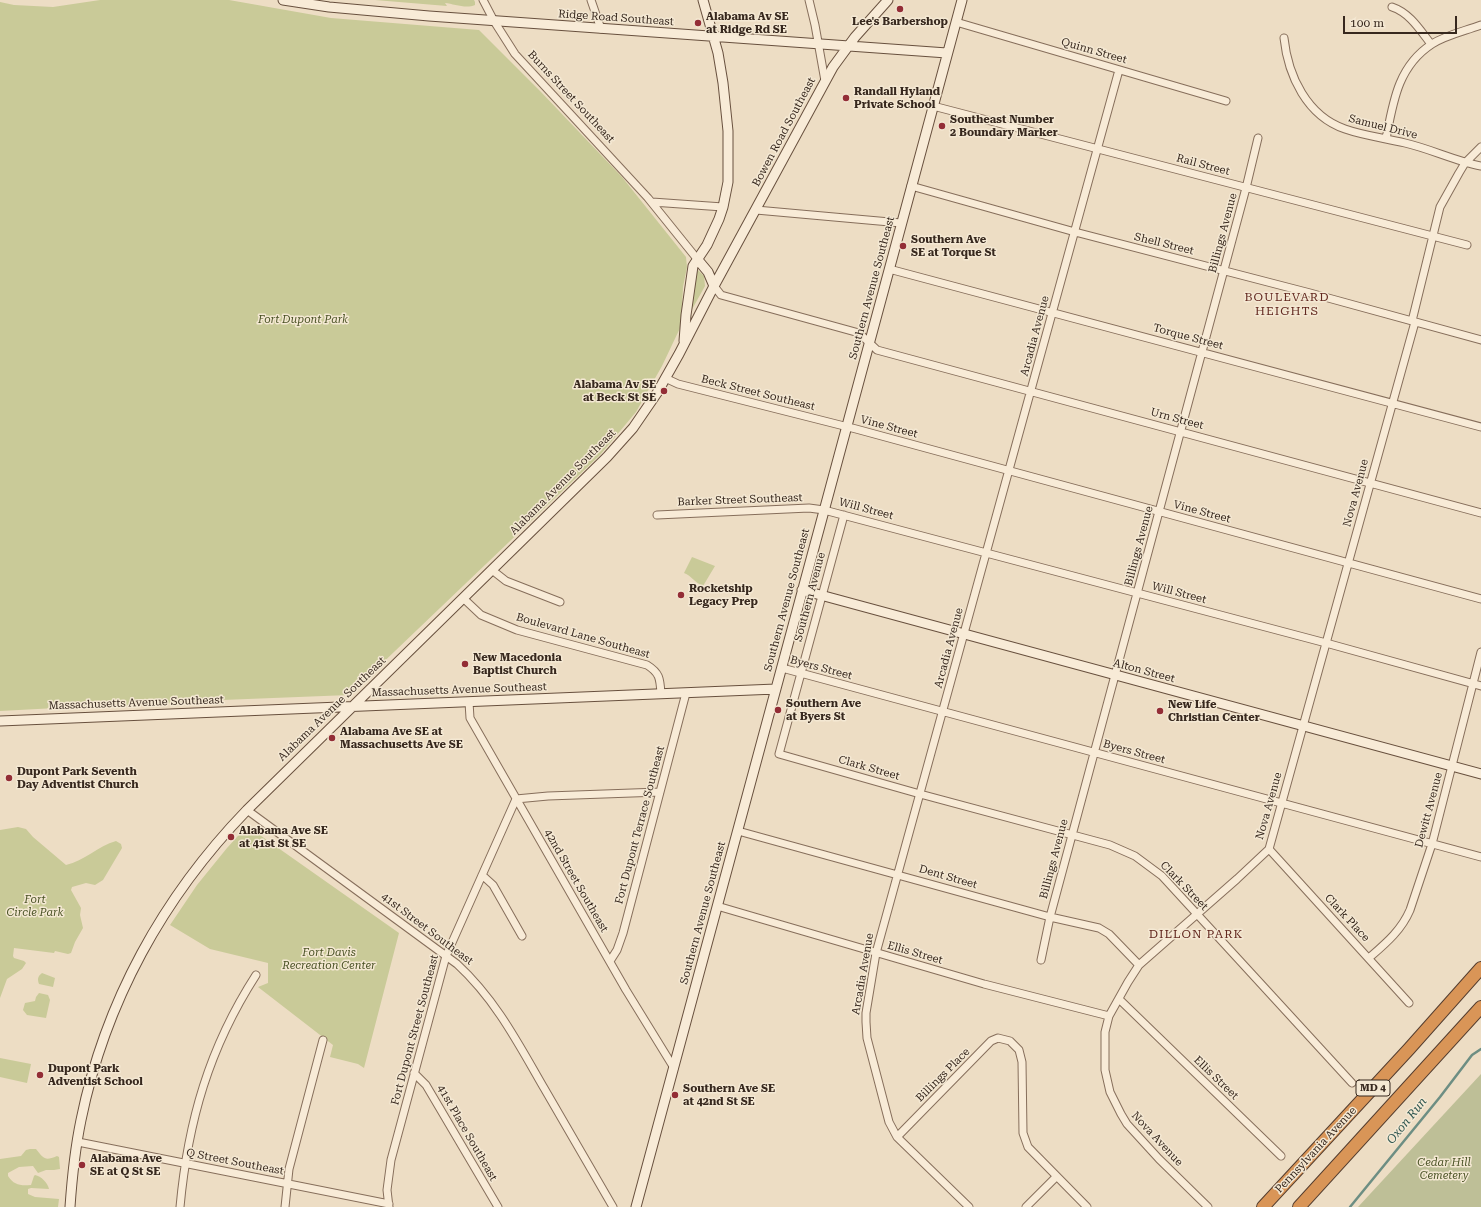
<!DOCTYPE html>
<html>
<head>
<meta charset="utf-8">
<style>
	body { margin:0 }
	#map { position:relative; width:1481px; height:1207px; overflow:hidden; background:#edddc4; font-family:"Roboto Serif",serif }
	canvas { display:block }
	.scale { position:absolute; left:1343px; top:16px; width:114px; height:18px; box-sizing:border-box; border:2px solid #37281e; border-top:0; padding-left:5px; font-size:12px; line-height:14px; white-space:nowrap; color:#37281e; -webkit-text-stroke:3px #f4e8d3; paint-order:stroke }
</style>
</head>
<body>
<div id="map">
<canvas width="1481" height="1207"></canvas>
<div class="scale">100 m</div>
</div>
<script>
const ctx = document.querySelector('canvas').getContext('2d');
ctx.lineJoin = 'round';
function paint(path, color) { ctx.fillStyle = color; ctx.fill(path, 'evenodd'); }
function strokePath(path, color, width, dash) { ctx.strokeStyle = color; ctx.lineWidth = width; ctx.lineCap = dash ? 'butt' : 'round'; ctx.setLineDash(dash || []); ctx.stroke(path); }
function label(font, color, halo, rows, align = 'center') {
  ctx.font = font + ' "Roboto Serif",serif'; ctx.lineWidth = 3; ctx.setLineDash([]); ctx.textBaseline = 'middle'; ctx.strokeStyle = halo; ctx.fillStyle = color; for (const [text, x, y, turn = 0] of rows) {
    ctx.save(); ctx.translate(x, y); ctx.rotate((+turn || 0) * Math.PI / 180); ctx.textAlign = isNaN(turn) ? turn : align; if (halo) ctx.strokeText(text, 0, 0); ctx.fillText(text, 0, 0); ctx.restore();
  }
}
paint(new Path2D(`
	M100,0H229L331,18L479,30L541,92L622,177L686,257L687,267L683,287L681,326L662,366L636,412L600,455L349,695L197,701L194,703L188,702L133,706L75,707L0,711V2L14,5L53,7Z
	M375,0H474L475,2V5C466,9 454,4 445,3L447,6Z
	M697,269L704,276L705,286L690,313Z
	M692,557L715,566L703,586C694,582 692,576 684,573Z
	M247,826L399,933L364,1068L358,1064L330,1057L333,1045L258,987L268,983V963L210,949L170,925L197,885L227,848Z
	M18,827L26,829L33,837L66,865C84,861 98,846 116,841L121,844L122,848L103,880L95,885L86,883L72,887L71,890L81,908L80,915L83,928L75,942L71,953L68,954L55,951L54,953L14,948L13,956L14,958L24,961L26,963L22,969L7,979L0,998V830Z
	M42,973L55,978L53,987L39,984C37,979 38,976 42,973Z
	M39,993L48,995L50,1000L46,1018L27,1015L23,1010L25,1003L35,1001L36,997Z
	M0,1058L31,1064L27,1083L0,1077Z
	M30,1149H36C44,1159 45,1161 57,1156L59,1157L60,1169L54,1170H46L38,1173L33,1166L19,1167L8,1173V1176C14,1185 20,1186 31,1185L34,1176L35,1175C41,1176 48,1183 49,1189L31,1188L28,1189V1194L35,1197L59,1199L58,1207H0V1159L21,1156L26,1150Z`), '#c9ca98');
paint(new Path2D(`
	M1481,1074V1207H1358Z`), '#bebf97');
strokePath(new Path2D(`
	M1350,1207L1440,1097L1472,1055L1481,1049`), '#6d8e83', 2.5);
const street = new Path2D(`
	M483,0L494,21L515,54L648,198L698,260
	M591,0L601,29
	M809,0L815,25L825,81
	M1392,7C1410,13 1420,30 1431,44
	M956,22L1226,101
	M1284,38C1288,76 1307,116 1345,129C1365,136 1385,138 1405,143C1431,149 1455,161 1481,166
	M933,106L1467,245
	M1386,139C1393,102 1398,66 1432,44C1446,35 1465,31 1481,25
	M911,186L1075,232L1310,293L1481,340
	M652,202L723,207
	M756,210L901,223
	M889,269L1481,427
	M714,286L721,295L859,333L877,350L1481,513
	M1412,321L1440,207L1459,173L1465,163L1481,147
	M665,378L678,384L856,429L1481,599
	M657,515L809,508L824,510L1326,643L1481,686
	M844,515L779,754L920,794L1110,845L1135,856L1162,876L1352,1083
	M492,570L506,581L560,602
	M463,598L481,615L517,630L647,665C660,673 660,679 661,694
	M782,668L1481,857
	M469,702L470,718L626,990L674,1068
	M247,810L457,964C496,1000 518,1043 544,1088C567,1128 590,1167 613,1207
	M738,831L1050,917L1099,928L1109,934L1139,965
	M1269,849L1409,1003
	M482,875L493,885L522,936
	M717,906L984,984L1109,1016
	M1369,958C1385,944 1401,931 1410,910L1432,844L1481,652
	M1041,960L1050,917L1246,188L1258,138
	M610,961L617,950L623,933L686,693
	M1119,999L1281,1156
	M414,1073L426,1085L498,1207
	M897,1137L991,1041L998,1038L1010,1041L1019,1050L1022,1062L1023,1133L1028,1147L1087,1207
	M78,1142L389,1204
	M180,1207C188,1121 209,1048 256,975
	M285,1207L289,1169L323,1040
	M389,1207L387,1190L391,1160L446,956L516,799L548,796L660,792
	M969,1207L897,1137L889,1122L867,1038L866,1022V1013L876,953L1119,70
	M1026,1207L1056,1177
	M1208,1207L1159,1159L1127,1124L1121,1114L1110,1092L1105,1070V1032L1109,1016L1128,982L1139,965L1237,879L1269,849L1415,322`);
const secondary = new Path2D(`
	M283,0L329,7L429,16L947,53
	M698,260L708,272L714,286
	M684,341L686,315L693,266L707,245L719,219L723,207L728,182V131L723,83L718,53L703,0
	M802,590L1481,774
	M0,721L776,689
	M70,1207C72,1178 75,1149 81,1120C105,1002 163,897 247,810L607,457L633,428L657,393L679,354L714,286L833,67L855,37L888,0
	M636,1207L962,0`);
const highway = new Path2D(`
	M1263,1207L1409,1049L1481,968
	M1299,1207L1481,1007`);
strokePath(street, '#866e5b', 9);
strokePath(secondary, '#68503e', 11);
strokePath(highway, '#543d2f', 14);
strokePath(street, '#f8ebd7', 7);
strokePath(secondary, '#f8ebd7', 9);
strokePath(highway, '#d99557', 12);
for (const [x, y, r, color] of [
	[900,9,4,"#932d36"],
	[698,23,4,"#932d36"],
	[846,98,4,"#932d36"],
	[942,126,4,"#932d36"],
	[903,246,4,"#932d36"],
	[664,391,4,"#932d36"],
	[681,595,4,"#932d36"],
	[465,664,4,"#932d36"],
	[778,710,4,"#932d36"],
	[1160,711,4,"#932d36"],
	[332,738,4,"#932d36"],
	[9,778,4,"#932d36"],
	[231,837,4,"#932d36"],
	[40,1075,4,"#932d36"],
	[675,1095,4,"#932d36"],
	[82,1165,4,"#932d36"]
]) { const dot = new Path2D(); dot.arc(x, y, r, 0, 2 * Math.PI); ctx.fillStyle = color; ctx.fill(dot); strokePath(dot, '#f4e8d3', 1.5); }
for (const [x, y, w] of [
	[1373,1088,34]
]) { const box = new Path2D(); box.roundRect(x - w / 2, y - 8, w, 16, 3); ctx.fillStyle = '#f4e8d3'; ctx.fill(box); strokePath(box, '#37281e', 1); }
label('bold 10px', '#37281e', null, [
	["MD 4",1373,1088]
]);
label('bold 11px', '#37281e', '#f4e8d3', [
	["Alabama Av SE",706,17],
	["at Ridge Rd SE",706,30],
	["Lee's Barbershop",900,22,"center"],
	["Randall Hyland",854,92],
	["Private School",854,105],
	["Southeast Number",950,120],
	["2 Boundary Marker",950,133],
	["Southern Ave",911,240],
	["SE at Torque St",911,253],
	["Alabama Av SE",656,385,"right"],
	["at Beck St SE",656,398,"right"],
	["Rocketship",689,589],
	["Legacy Prep",689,602],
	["New Macedonia",473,658],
	["Baptist Church",473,671],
	["Southern Ave",786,704],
	["at Byers St",786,717],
	["New Life",1168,705],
	["Christian Center",1168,718],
	["Alabama Ave SE at",340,732],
	["Massachusetts Ave SE",340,745],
	["Dupont Park Seventh",17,772],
	["Day Adventist Church",17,785],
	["Alabama Ave SE",239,831],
	["at 41st St SE",239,844],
	["Dupont Park",48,1069],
	["Adventist School",48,1082],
	["Southern Ave SE",683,1089],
	["at 42nd St SE",683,1102],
	["Alabama Ave",90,1159],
	["SE at Q St SE",90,1172]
], 'left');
label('11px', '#37281e', '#f4e8d3', [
	["Ridge Road Southeast",616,18,4],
	["Quinn Street",1094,51,16],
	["Burns Street Southeast",571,97,47],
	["Samuel Drive",1383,127,14],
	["Bowen Road Southeast",784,132,-62],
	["Rail Street",1203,165,15],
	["Billings Avenue",1223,233,-75],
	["Shell Street",1164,244,14],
	["Southern Avenue Southeast",872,288,-75],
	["Arcadia Avenue",1035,336,-75],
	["Torque Street",1188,337,15],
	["Beck Street Southeast",758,393,14],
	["Urn Street",1177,419,15],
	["Vine Street",889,427,15],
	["Alabama Avenue Southeast",563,482,-45],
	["Nova Avenue",1356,493,-75],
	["Barker Street Southeast",740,500,-2],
	["Will Street",866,509,15],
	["Vine Street",1202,512,15],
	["Billings Avenue",1139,546,-75],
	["Will Street",1179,593,15],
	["Southern Avenue",810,597,-75],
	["Southern Avenue Southeast",787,600,-75],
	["Boulevard Lane Southeast",583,636,16],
	["Arcadia Avenue",949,648,-75],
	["Byers Street",821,668,15],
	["Alton Street",1144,671,15],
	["Massachusetts Avenue Southeast",459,690,-2],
	["Massachusetts Avenue Southeast",136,703,-2],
	["Alabama Avenue Southeast",332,709,-44],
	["Byers Street",1134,752,15],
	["Clark Street",869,768,16],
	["Nova Avenue",1269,806,-74],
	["Dewitt Avenue",1429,810,-75],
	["Fort Dupont Terrace Southeast",640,825,-75],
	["Billings Avenue",1054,859,-75],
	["Dent Street",948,877,16],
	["42nd Street Southeast",576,881,60],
	["Clark Street",1184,886,46],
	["Southern Avenue Southeast",703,913,-75],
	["Clark Place",1347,918,47],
	["41st Street Southeast",427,929,37],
	["Ellis Street",915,953,16],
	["Arcadia Avenue",863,974,-80],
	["Fort Dupont Street Southeast",415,1030,-75],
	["Billings Place",943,1075,-45],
	["Ellis Street",1216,1078,44],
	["41st Place Southeast",467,1133,60],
	["Nova Avenue",1157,1139,47],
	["Pennsylvania Avenue",1316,1150,-47],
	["Q Street Southeast",235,1162,11]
]);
label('italic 11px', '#4b5326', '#f4e8d3', [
	["Fort Dupont Park",303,320],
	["Fort",35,900],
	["Circle Park",35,913],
	["Fort Davis",329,953],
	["Recreation Center",329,966],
	["Cedar Hill",1444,1163],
	["Cemetery",1444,1176]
]);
ctx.letterSpacing = '1px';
label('12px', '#62281f', '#f4e8d3', [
	["BOULEVARD",1287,297],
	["HEIGHTS",1287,311],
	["DILLON PARK",1196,934]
]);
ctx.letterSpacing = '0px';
label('italic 12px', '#2e5650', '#f4e8d3', [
	["Oxon Run",1407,1121,-51]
]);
</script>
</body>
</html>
